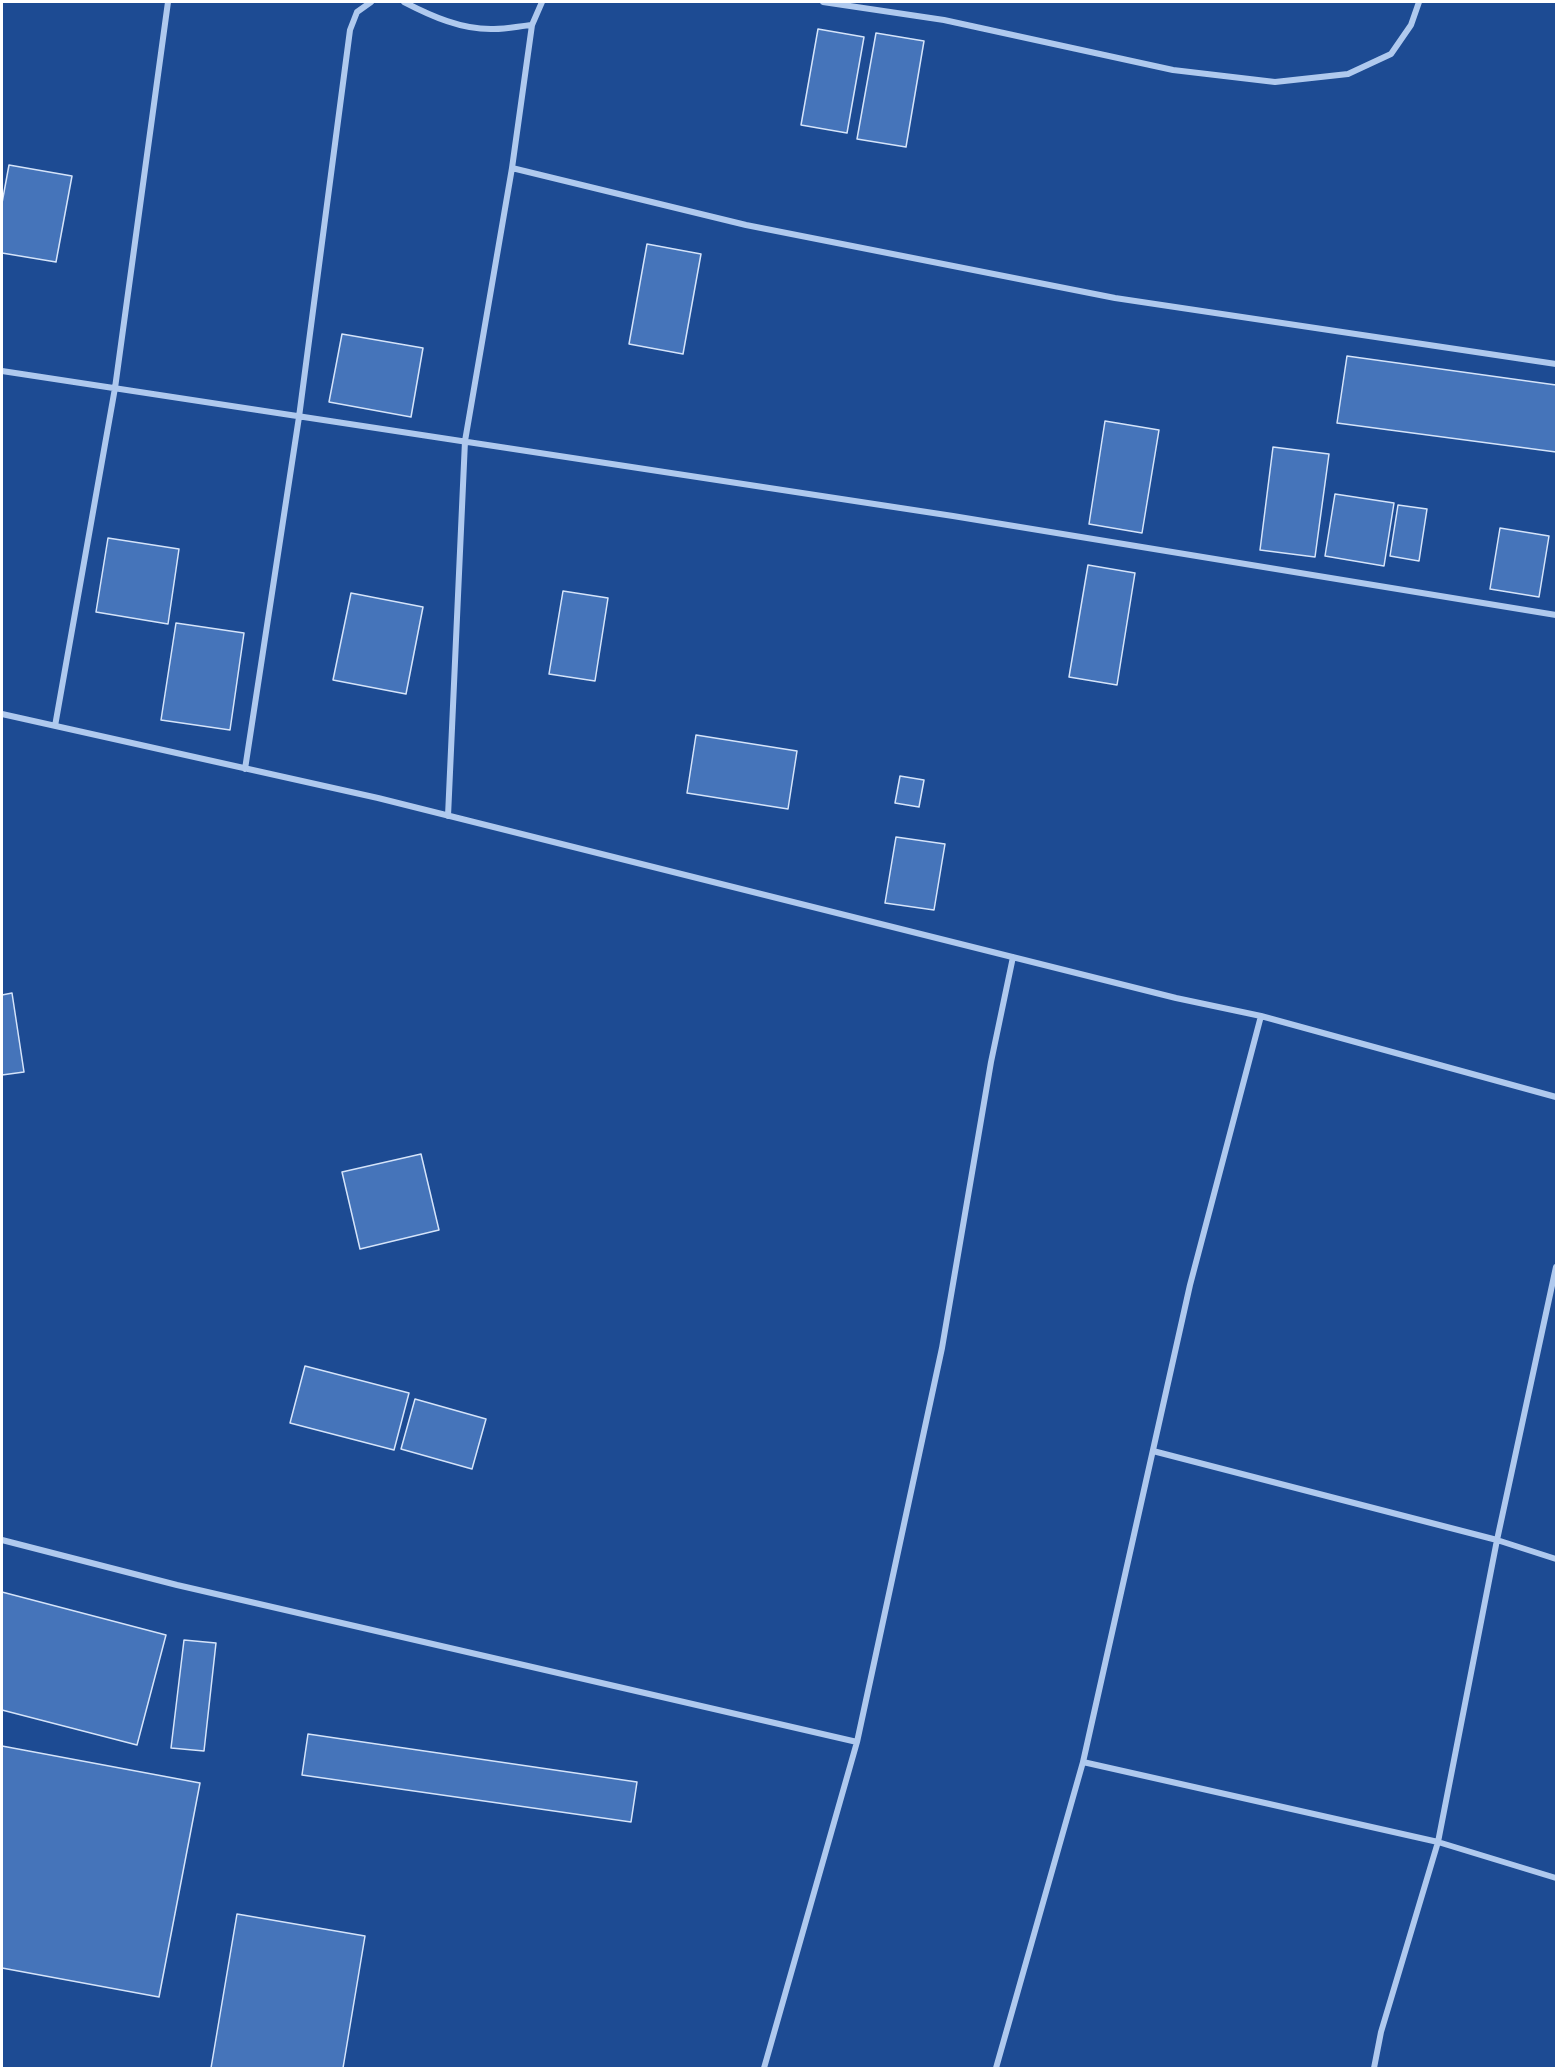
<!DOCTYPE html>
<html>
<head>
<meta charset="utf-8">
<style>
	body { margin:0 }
	#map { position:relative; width:1558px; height:2070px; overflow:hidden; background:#1d4b93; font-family:Manrope,sans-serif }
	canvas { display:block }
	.frame { position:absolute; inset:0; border:3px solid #fff; pointer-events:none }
</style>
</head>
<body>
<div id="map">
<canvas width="1558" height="2070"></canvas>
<div class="frame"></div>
</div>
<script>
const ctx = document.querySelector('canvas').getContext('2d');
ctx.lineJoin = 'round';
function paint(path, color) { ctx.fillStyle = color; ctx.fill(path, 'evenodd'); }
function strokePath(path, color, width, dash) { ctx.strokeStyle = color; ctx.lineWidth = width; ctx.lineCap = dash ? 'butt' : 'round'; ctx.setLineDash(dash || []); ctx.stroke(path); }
const building = new Path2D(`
	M818,29L864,37L847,133L801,125Z
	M876,33L924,41L906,147L857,139Z
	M9,165L72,176L56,262L2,253V203Z
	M647,244L701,254L683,354L629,344Z
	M342,334L423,348L411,417L329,402Z
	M1347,356L1556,385V452L1337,423Z
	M1105,421L1159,430L1142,533L1089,524Z
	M1273,447L1329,454L1315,557L1260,550Z
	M1335,494L1394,503L1384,566L1325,556Z
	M1398,505L1427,509L1419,561L1390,556Z
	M1500,528L1549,536L1539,597L1490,589Z
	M108,538L179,549L168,624L96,612Z
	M1088,565L1135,573L1117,685L1069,677Z
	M563,591L608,598L595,681L549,674Z
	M351,593L423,607L406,694L333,680Z
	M176,623L244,633L230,730L161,720Z
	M696,735L797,751L788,809L687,793Z
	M900,776L924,780L919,807L895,803Z
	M896,837L945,844L934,910L885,903Z
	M12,993L24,1072L2,1075V995Z
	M421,1154L439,1230L360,1249L342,1172Z
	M305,1366L409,1393L394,1450L290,1423Z
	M415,1399L486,1419L472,1469L401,1449Z
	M2,1592L166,1635L137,1745L2,1710Z
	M184,1640L216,1643L204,1751L171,1748Z
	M308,1734L637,1782L631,1822L302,1775Z
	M2,1746L200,1783L159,1997L2,1968Z
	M237,1914L365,1936L343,2068H211Z`);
paint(building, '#4574ba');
strokePath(building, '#d5e4fa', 1.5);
strokePath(new Path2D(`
	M404,2C431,16 462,30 494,29C507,29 520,26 532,25
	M823,2L944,20L1173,70L1275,82L1348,74L1391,54L1411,25L1419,2
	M512,168L746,225L1115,298L1556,364
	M2,371L953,516L1556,615
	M2,714L378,798L1176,998L1261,1016L1556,1097
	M55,726L115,388L168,2
	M245,769L299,417L350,30L357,12L371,2
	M448,816L465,441L512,168L532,25L542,2
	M1153,1451L1497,1540L1556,1559
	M2,1540L177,1585L857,1742
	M1083,1762L1438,1842L1556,1878
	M764,2068L857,1742L942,1348L991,1062L1013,957
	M996,2068L1083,1762L1190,1285L1261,1016
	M1374,2068L1381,2032L1438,1842L1497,1540L1556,1267`), '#afc9ee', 6);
</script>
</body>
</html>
